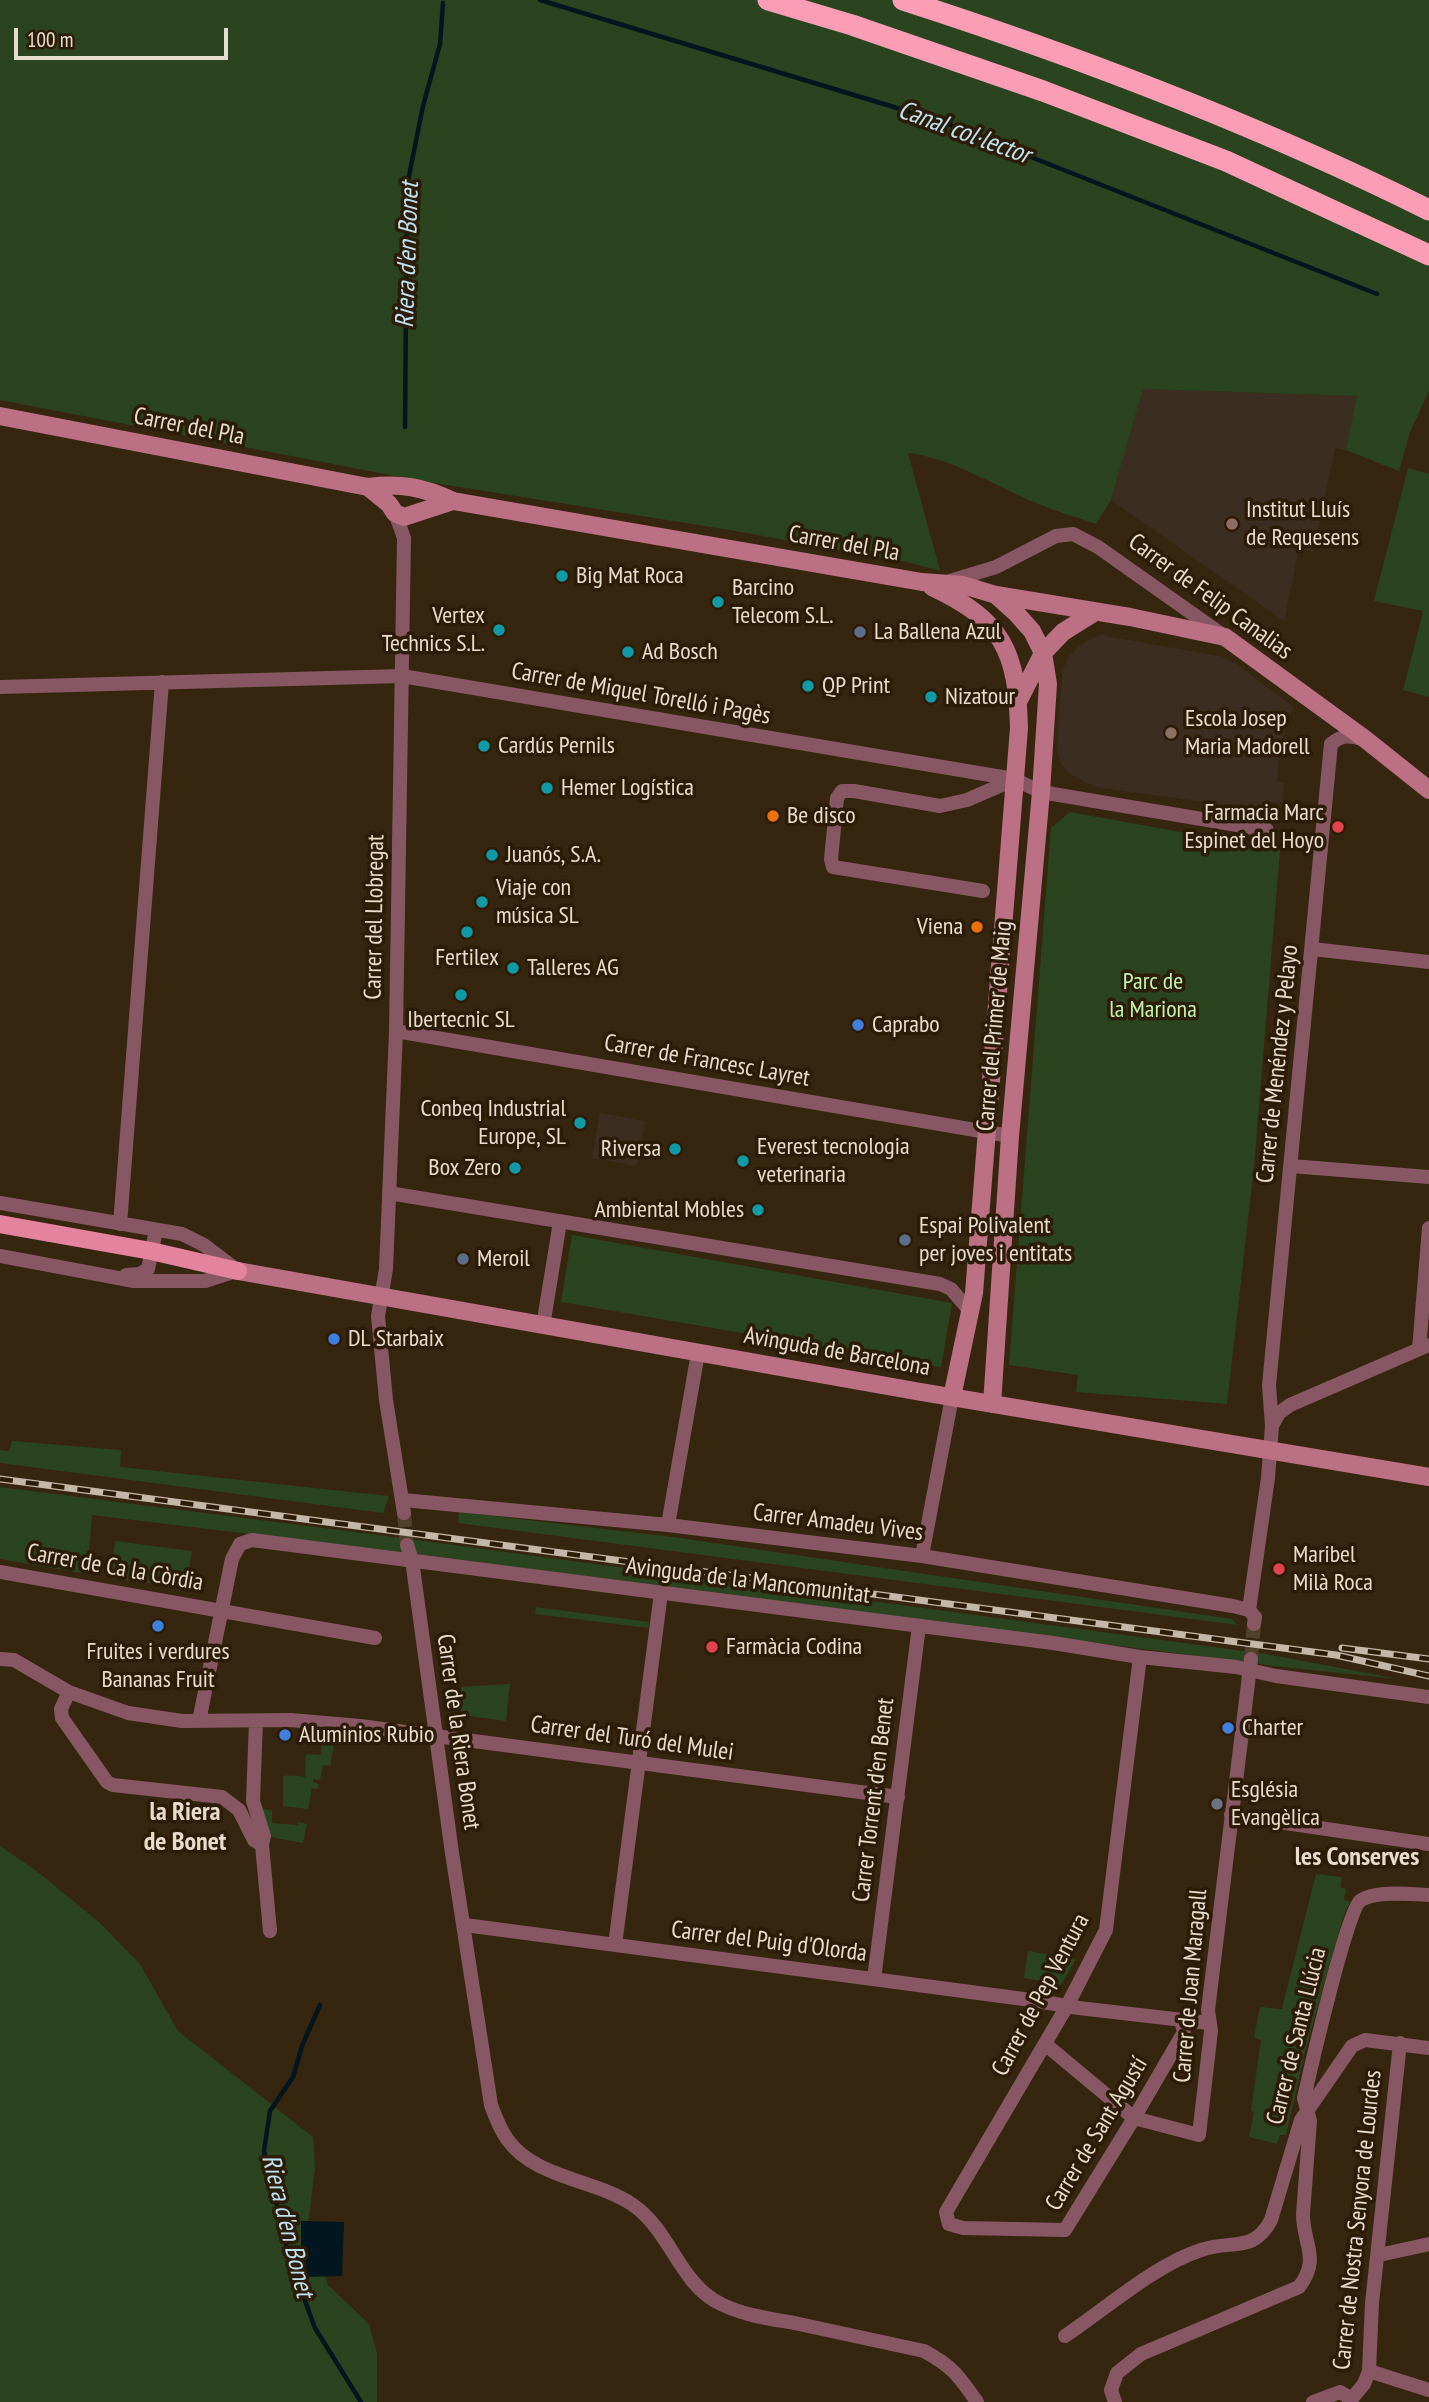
<!DOCTYPE html>
<html>
<head>
<meta charset="utf-8">
<style>
	body { margin:0 }
	#map { position:relative; width:1429px; height:2402px; overflow:hidden; background:#37260f; font-family:"PT Sans Narrow",sans-serif }
	canvas { display:block }
	.scale { position:absolute; left:14px; top:28px; width:214px; height:32px; box-sizing:border-box; border:4px solid #e7dcce; border-top:0; padding-left:9px; font-size:21px; line-height:24px; white-space:nowrap; color:#e7dcce; -webkit-text-stroke:5px #2d1c05; paint-order:stroke }
</style>
</head>
<body>
<div id="map">
<canvas width="1429" height="2402"></canvas>
<div class="scale">100 m</div>
</div>
<script>
const ctx = document.querySelector('canvas').getContext('2d');
ctx.lineJoin = 'round';
function paint(path, color) { ctx.fillStyle = color; ctx.fill(path, 'evenodd'); }
function strokePath(path, color, width, dash) { ctx.strokeStyle = color; ctx.lineWidth = width; ctx.lineCap = dash ? 'butt' : 'round'; ctx.setLineDash(dash || []); ctx.stroke(path); }
function label(font, color, halo, rows, align = 'center') {
  ctx.font = font + ' "PT Sans Narrow",sans-serif'; ctx.lineWidth = 7; ctx.setLineDash([]); ctx.textBaseline = 'middle'; ctx.strokeStyle = halo; ctx.fillStyle = color; for (const [text, x, y, turn = 0] of rows) {
    ctx.save(); ctx.translate(x, y); ctx.rotate((+turn || 0) * Math.PI / 180); ctx.textAlign = isNaN(turn) ? turn : align; if (halo) ctx.strokeText(text, 0, 0); ctx.fillText(text, 0, 0); ctx.restore();
  }
}
paint(new Path2D(`
	M1143,389L1358,396L1346,450L1335,448L1313,552L1299,548L1284,621L1111,500Z
	M1101,635L1223,657L1237,664L1293,707L1291,714L1286,715L1283,755H1279L1277,782H1284L1283,803L1267,802L1266,810L1249,808L1095,787L1071,775L1062,765L1057,749L1062,673L1068,658L1077,648L1090,639Z
	M600,1113L645,1121L637,1166L592,1158Z`), '#3b2e20');
paint(new Path2D(`
	M0,0H1429V391L1410,432L1399,471L1346,450L1357,396L1143,389L1111,500L1096,524C1077,517 1057,512 1039,504C995,487 956,459 908,453L940,571L907,562L730,530L416,480L0,400Z
	M1408,468L1429,474V697L1403,690L1423,611L1374,601Z
	M1070,812L1280,850L1254,1167L1227,1404L1076,1392L1078,1375L1009,1365L1051,828Z
	M572,1235L952,1303L941,1367L561,1302Z
	M12,1441L121,1450L120,1467L389,1496L383,1513L0,1463V1450L9,1451Z
	M0,1487L386,1536L1266,1654L1399,1679L1282,1667L424,1555L92,1515L87,1574L0,1559Z
	M459,1512L673,1537L1232,1619L1238,1625L458,1523Z
	M115,1541L192,1551L186,1588L110,1578Z
	M536,1607L649,1622L648,1628L535,1614Z
	M510,1684L506,1721L461,1715V1687Z
	M322,1733L336,1734L330,1766L323,1765L320,1780L313,1779V1782L319,1784L318,1789L312,1788L308,1809L283,1806V1776L291,1775L305,1777L306,1754L321,1755Z
	M262,1809L272,1810V1823L297,1825L298,1822L307,1824L303,1843L270,1837Z
	M0,1846L38,1872L100,1923L140,1964L178,2031L313,2137L315,2167L308,2227L328,2285L369,2324L377,2353V2402H0Z
	M1316,1874L1342,1877L1340,1887L1346,1889L1344,1900L1350,1902L1344,1914L1305,2052L1286,2135H1280L1277,2144L1249,2137L1254,2112L1251,2111L1261,2040L1254,2037L1260,2007L1282,2009Z
	M1028,1951L1076,1959L1061,1985L1024,1978Z`), '#29441e');
paint(new Path2D(`
	M301,2221L344,2222L342,2276L301,2277Z`), '#021620');
strokePath(new Path2D(`
	M540,0L940,121L1377,294
	M405,427L407,186L423,106L440,44L443,3
	M320,2005L302,2046L293,2077L270,2111L264,2151L290,2260L315,2328L361,2402`), '#021620', 4.5);
strokePath(new Path2D(`
	M404,1513L407,1545
	M1251,1659L1254,1624`), '#51412c', 14, [14, 7]);
strokePath(new Path2D(`
	M395,513L404,538L396,1031L386,1269L378,1316L386,1400L404,1513
	M950,581L996,567L1056,536L1073,534L1098,547L1224,636
	M0,687L402,676L1014,779L1041,792L1267,830
	M983,891L833,867L831,859L837,798L842,791H854L940,806L967,800L1013,780
	M1312,949L1429,962
	M396,1031L1010,1136
	M1291,1166L1429,1177
	M389,1193L940,1284L951,1289L970,1311
	M0,1203L182,1234L204,1245L237,1270
	M120,1224L162,682
	M0,1256L134,1281H205L236,1271
	M126,1275L140,1274L148,1269L156,1230
	M543,1326L560,1222
	M1419,1349L1429,1228
	M1272,1426L1269,1385L1331,744C1342,735 1348,735 1362,739
	M403,1500L668,1525L922,1556L1233,1606L1249,1610L1255,1617L1254,1624
	M668,1525L698,1353
	M407,1545L412,1560L452,1853L491,2105C495,2116 500,2129 507,2139C535,2179 595,2179 633,2205C671,2231 679,2284 721,2304C745,2316 773,2319 799,2324C840,2333 882,2342 924,2351C952,2366 959,2376 977,2402
	M922,1556L952,1397
	M0,1572L375,1638
	M1249,1610L1268,1478L1272,1426L1279,1413L1290,1405L1429,1345
	M1140,1657L1106,1930L1067,2006L946,2212L949,2224L963,2228L1065,2230L1134,2118L1184,2032L1181,2020
	M0,1659L14,1660L69,1692L128,1713L182,1721L291,1720L360,1726L898,1797
	M69,1692L61,1709L62,1718L107,1782L113,1785L222,1797L239,1810L254,1840L262,1845
	M199,1721L232,1559L240,1544L252,1540L1053,1643L1140,1657L1236,1667L1276,1676L1429,1697
	M256,1721L253,1801L264,1836L262,1845L270,1931
	M1231,1815L1429,1844
	M465,1925L1031,2000L1079,2008L1209,2023
	M615,1945L661,1593
	M874,1979L919,1626
	M1045,2044L1134,2118L1199,2135L1211,2031L1208,2010L1251,1659
	M1379,2255L1429,2244
	M1065,2336C1107,2308 1153,2266 1201,2250C1232,2239 1253,2254 1271,2220L1301,2120L1352,2046L1365,2040L1429,2048
	M1369,2371L1429,2390
	M1115,2402L1111,2390L1117,2373L1141,2354L1299,2287C1321,2258 1303,2245 1303,2214L1310,2121L1304,2098C1310,2071 1347,1911 1360,1901C1373,1890 1412,1894 1429,1895
	M1313,2402L1340,2392L1352,2399
	M1349,2402L1364,2384L1369,2371L1372,2303L1400,2043`), '#875864', 14);
strokePath(new Path2D(`
	M0,416L368,487C401,483 423,487 453,501L922,582L963,585L996,595L1130,617L1225,637L1365,739L1429,790
	M368,487L389,504L395,513L404,517L453,501
	M932,587C1003,620 1017,652 1019,728L974,1293L952,1397
	M1018,702L1043,653L1063,632L1095,612
	M238,1271L921,1392L1429,1477
	M992,1404L1010,1136L1041,792L1048,684L1043,653L1032,631L1016,613L996,595`), '#bc7084', 18);
strokePath(new Path2D(`
	M0,1224L151,1251L238,1271`), '#e4839d', 18);
strokePath(new Path2D(`
	M768,0L852,25L1043,91L1226,161L1429,255
	M903,0C1083,58 1260,126 1429,210`), '#fc9db6', 21);
const rail = new Path2D(`
	M0,1479L1336,1655L1429,1676
	M1342,1648L1429,1659`);
strokePath(rail, '#c4b8a8', 7);
strokePath(rail, '#2d1c05', 4.5, [13]);
for (const [x, y, r, color] of [
	[1232,524,7,"#8d6e63"],
	[562,576,7,"#0f9aa8"],
	[718,602,7,"#0f9aa8"],
	[499,630,7,"#0f9aa8"],
	[860,632,7,"#5c6f8a"],
	[628,652,7,"#0f9aa8"],
	[808,686,7,"#0f9aa8"],
	[931,697,7,"#0f9aa8"],
	[1171,733,7,"#8d6e63"],
	[484,746,7,"#0f9aa8"],
	[547,788,7,"#0f9aa8"],
	[773,816,7,"#e8710a"],
	[1338,827,7,"#e0444e"],
	[492,855,7,"#0f9aa8"],
	[482,902,7,"#0f9aa8"],
	[977,927,7,"#e8710a"],
	[467,932,7,"#0f9aa8"],
	[513,968,7,"#0f9aa8"],
	[461,995,7,"#0f9aa8"],
	[858,1025,7,"#3f7fe0"],
	[580,1123,7,"#0f9aa8"],
	[675,1149,7,"#0f9aa8"],
	[743,1161,7,"#0f9aa8"],
	[515,1168,7,"#0f9aa8"],
	[758,1210,7,"#0f9aa8"],
	[905,1240,7,"#5c6f8a"],
	[463,1259,7,"#5c6f8a"],
	[334,1339,7,"#3f7fe0"],
	[1279,1569,7,"#e0444e"],
	[158,1626,7,"#3f7fe0"],
	[712,1647,7,"#e0444e"],
	[1228,1728,7,"#3f7fe0"],
	[285,1735,7,"#3f7fe0"],
	[1217,1804,7,"#6b7280"]
]) { const dot = new Path2D(); dot.arc(x, y, r, 0, 2 * Math.PI); ctx.fillStyle = color; ctx.fill(dot); strokePath(dot, '#2d1c05', 2.5); }
label('24px', '#e7dcce', '#2d1c05', [
	["Carrer del Pla",189,427,11],
	["Carrer del Pla",844,544,10],
	["Carrer de Felip Canalias",1210,597,36],
	["Carrer de Miquel Torelló i Pagès",641,694,10],
	["Carrer del Llobregat",375,917,-89],
	["Carrer del Primer de Maig",995,1026,-85],
	["Carrer de Francesc Layret",707,1061,10],
	["Carrer de Menéndez y Pelayo",1278,1064,-84],
	["Avinguda de Barcelona",837,1352,10],
	["Carrer Amadeu Vives",838,1523,7],
	["Carrer de Ca la Còrdia",115,1568,10],
	["Avinguda de la Mancomunitat",748,1581,7],
	["Carrer de la Riera Bonet",458,1732,82],
	["Carrer del Turó del Mulei",632,1739,8],
	["Carrer Torrent d'en Benet",874,1800,-83],
	["Carrer del Puig d'Olorda",769,1942,7],
	["Carrer de Joan Maragall",1191,1986,-85],
	["Carrer de Pep Ventura",1041,1995,-62],
	["Carrer de Santa Llúcia",1297,2036,-76],
	["Carrer de Sant Agustí",1097,2134,-59],
	["Carrer de Nostra Senyora de Lourdes",1358,2220,-84]
]);
label('24px', '#e7dcce', '#2d1c05', [
	["Institut Lluís",1246,510],
	["de Requesens",1246,538],
	["Big Mat Roca",576,576],
	["Barcino",732,588],
	["Telecom S.L.",732,616],
	["Vertex",485,616,"right"],
	["Technics S.L.",485,644,"right"],
	["La Ballena Azul",874,632],
	["Ad Bosch",642,652],
	["QP Print",822,686],
	["Nizatour",945,697],
	["Escola Josep",1185,719],
	["Maria Madorell",1185,747],
	["Cardús Pernils",498,746],
	["Hemer Logística",561,788],
	["Farmacia Marc",1324,813,"right"],
	["Espinet del Hoyo",1324,841,"right"],
	["Be disco",787,816],
	["Juanós, S.A.",506,855],
	["Viaje con",496,888],
	["música SL",496,916],
	["Viena",963,927,"right"],
	["Fertilex",467,958,"center"],
	["Talleres AG",527,968],
	["Ibertecnic SL",461,1020,"center"],
	["Caprabo",872,1025],
	["Conbeq Industrial",566,1109,"right"],
	["Europe, SL",566,1137,"right"],
	["Everest tecnologia",757,1147],
	["veterinaria",757,1175],
	["Riversa",661,1149,"right"],
	["Box Zero",501,1168,"right"],
	["Ambiental Mobles",744,1210,"right"],
	["Espai Polivalent",919,1226],
	["per joves i entitats",919,1254],
	["Meroil",477,1259],
	["DL Starbaix",348,1339],
	["Maribel",1293,1555],
	["Milà Roca",1293,1583],
	["Farmàcia Codina",726,1647],
	["Fruites i verdures",158,1652,"center"],
	["Bananas Fruit",158,1680,"center"],
	["Charter",1242,1728],
	["Aluminios Rubio",299,1735],
	["Església",1231,1790],
	["Evangèlica",1231,1818]
], 'left');
label('24px', '#bff6ab', '#2d1c05', [
	["Parc de",1153,982],
	["la Mariona",1153,1010]
]);
label('italic 26px', '#bee2f5', '#2d1c05', [
	["Canal col·lector",964,133,20],
	["Riera d'en Bonet",408,255,-88],
	["Riera d'en Bonet",287,2226,76]
]);
label('bold 26px', '#e7dcce', '#2d1c05', [
	["la Riera",185,1813],
	["de Bonet",185,1843],
	["les Conserves",1357,1858]
]);
</script>
</body>
</html>
